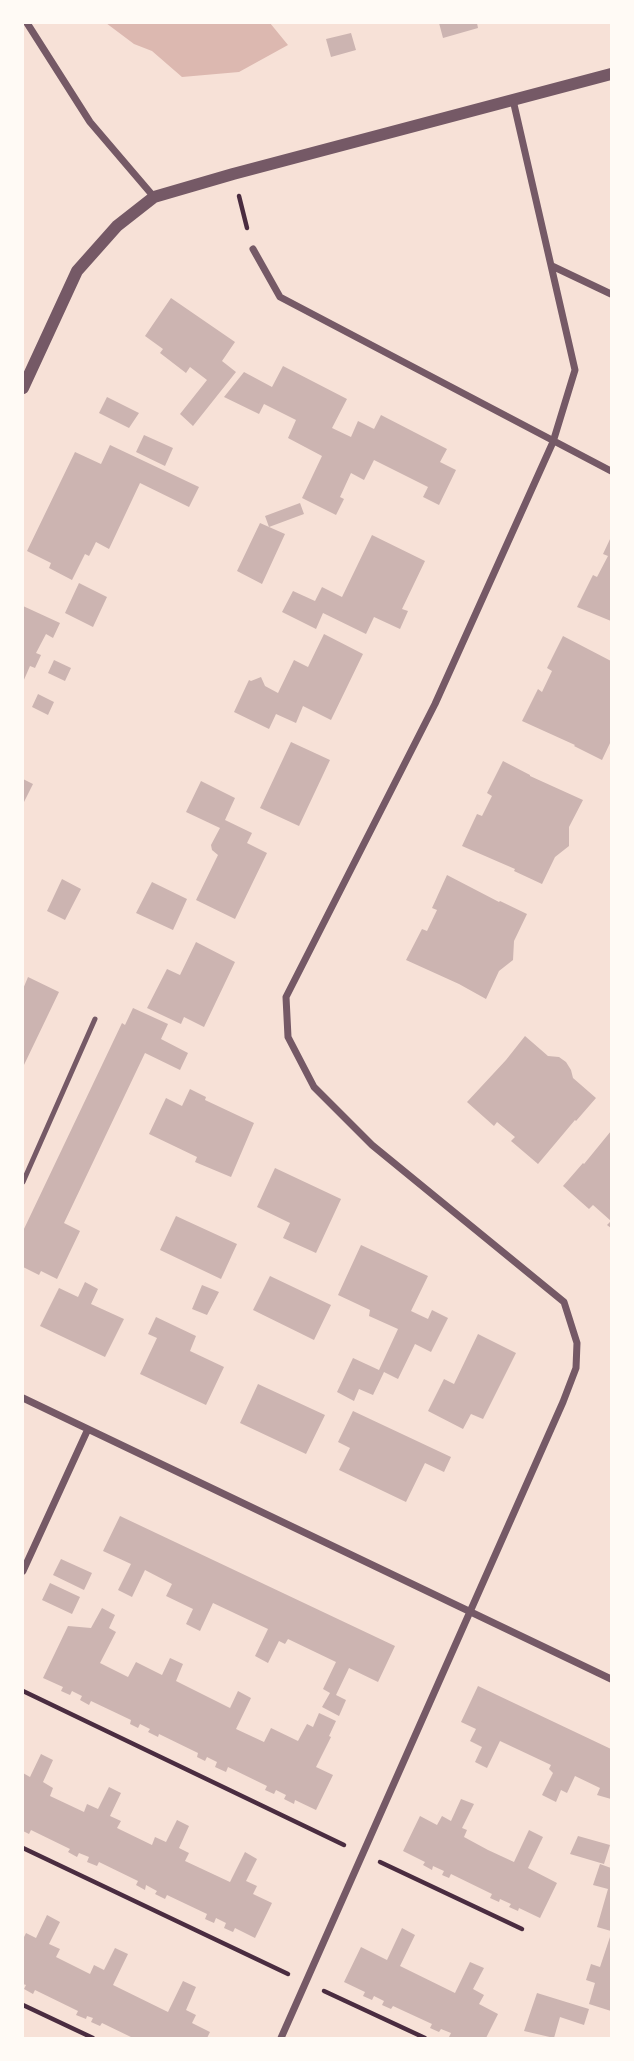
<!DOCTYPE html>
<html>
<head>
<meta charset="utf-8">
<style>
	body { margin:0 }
	#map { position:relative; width:634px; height:2061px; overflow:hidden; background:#f7e1d7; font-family:Lato,sans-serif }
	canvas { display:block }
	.frame { position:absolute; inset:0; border:24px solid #fffaf5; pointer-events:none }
</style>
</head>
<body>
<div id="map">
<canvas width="634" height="2061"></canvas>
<div class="frame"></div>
</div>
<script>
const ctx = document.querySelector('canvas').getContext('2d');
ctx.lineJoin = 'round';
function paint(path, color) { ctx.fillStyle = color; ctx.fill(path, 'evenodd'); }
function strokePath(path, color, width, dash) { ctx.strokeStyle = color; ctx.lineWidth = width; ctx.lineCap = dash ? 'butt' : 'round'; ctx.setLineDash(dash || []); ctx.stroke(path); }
paint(new Path2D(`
	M106,23H270L288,45L239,72L182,77L152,51L134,44Z`), '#dcb8b0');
paint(new Path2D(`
	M439,23H477L478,28L443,38Z
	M351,33L356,50L331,57L326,39Z
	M171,298L235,342L222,361L236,372L193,426L180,414L207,380L190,367L186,373L160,353L163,349L145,336Z
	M283,366L347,399L332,428L351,437L358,421L374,429L381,415L447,449L440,462L456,470L439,505L423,497L428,487L374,460L364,480L351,473L340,497L344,499L336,515L302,498L322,456L288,438L296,420L264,404L259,414L224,397L244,372L272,387Z
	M107,397L139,413L129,428L99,413Z
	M144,435L173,448L165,466L136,452Z
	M110,445L199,487L189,507L140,483L109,549L96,542L89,556L85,554L72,580L49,568L51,563L27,551L75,452L101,464Z
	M300,503L304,514L269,527L265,516Z
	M260,523L285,534L262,584L237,571Z
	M372,535L425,561L402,609L408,611L400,629L374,617L366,634L323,613L316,629L282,612L293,591L315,601L322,587L342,597Z
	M611,537V621L577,607L593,575L597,577L608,556L603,554Z
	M79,583L107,597L93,627L65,613Z
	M23,606L60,623L53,638L46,634L36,653L41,655L35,668L30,666L23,682Z
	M324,634L363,654L331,720L303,706L296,723L276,714L269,729L234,712L249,680L251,681L261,677L265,686L278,693L294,660L308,667Z
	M563,636L611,661V741L602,760L574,746L575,745L522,721L538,689L542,692L552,671L547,668Z
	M54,660L71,668L65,681L48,673Z
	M38,694L54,702L48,715L32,707Z
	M291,742L330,760L299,826L260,808Z
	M503,761L530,775V776L583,800L569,827V846L555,857L542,884L514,871L515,869L462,846L477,814L482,816L492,796L487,793Z
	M23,779L33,784L23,804Z
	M201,781L235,798L225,820L252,833L247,843L267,853L235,919L196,900L218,855L212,850L211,845L220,828L186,812Z
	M447,875L499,902L500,901L527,914L514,941L513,960L499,971L486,999L459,984L406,960L422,929L427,931L437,910L432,908Z
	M62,879L81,889L65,920L47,911Z
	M152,882L187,899L173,930L136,913Z
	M196,942L235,962L204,1027L184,1017L181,1024L147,1008L167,969L180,975Z
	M28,977L59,992L23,1067V989Z
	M133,1008L168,1024L161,1039L188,1053L180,1070L145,1053L64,1223L80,1231L57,1279L41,1271L39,1275L23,1267V1231L122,1023L125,1025Z
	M525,1036L548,1056L559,1057L566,1062L571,1070L573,1078L596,1098L576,1121L575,1120L538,1164L511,1141L515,1137L497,1122L494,1126L467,1102L506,1060Z
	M190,1089L206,1097L205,1100L254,1123L231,1177L195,1162L197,1157L149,1134L166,1098L182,1106Z
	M611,1131V1228L607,1225L611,1221L593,1205L589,1209L563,1186L583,1163L584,1164Z
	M275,1168L341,1199L316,1253L283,1238L290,1223L257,1207Z
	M176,1216L237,1244L221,1279L160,1250Z
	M361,1245L428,1276L411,1311L428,1319L432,1310L448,1318L431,1352L415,1344L398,1379L384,1372L373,1395L359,1389L354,1401L337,1392L353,1358L379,1370L398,1329L369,1316L370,1310L338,1295Z
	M270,1276L331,1305L314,1340L253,1310Z
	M85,1282L98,1289L91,1304L124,1319L105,1357L40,1326L59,1288L78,1297Z
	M202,1285L219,1292L207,1315L192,1309Z
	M156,1317L196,1336L190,1351L224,1367L206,1405L140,1374L157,1338L148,1334Z
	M478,1334L516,1353L483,1419L471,1414L463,1429L428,1411L444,1379L454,1384Z
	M258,1384L325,1415L306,1454L240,1423Z
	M353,1411L451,1457L444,1472L425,1463L406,1502L339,1470L350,1448L338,1442Z
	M120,1516L395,1646L378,1682L349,1668L336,1695L346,1700L339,1716L322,1707L330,1693L323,1689L336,1662L288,1639L285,1644L279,1641L268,1663L255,1656L268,1629L213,1603L200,1631L186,1624L193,1609L166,1596L172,1584L145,1570L132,1597L118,1590L131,1564L103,1551Z
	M61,1559L92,1573L84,1590L53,1575Z
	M50,1583L80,1597L72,1614L42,1600Z
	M102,1608L115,1615L109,1628L116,1632L100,1663L128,1677L136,1662L162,1675L170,1658L183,1664L176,1681L230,1708L238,1691L251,1698L236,1729L264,1742L271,1728L298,1741L307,1724L313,1727L319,1713L336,1721L329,1736L331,1737L316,1767L333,1775L316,1810L295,1800L294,1804L284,1799L286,1795L276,1790L274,1794L265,1790L267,1786L228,1767L226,1772L215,1767L217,1762L207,1757L205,1761L197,1757L198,1753L159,1734L158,1737L148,1732L150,1729L140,1724L138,1728L130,1724L131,1720L91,1701L89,1705L80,1700L82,1696L72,1691L70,1695L61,1691L63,1687L43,1678L68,1626L91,1628Z
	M478,1686L611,1749V1799L597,1795L600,1788L575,1776L567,1793L561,1790L556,1802L542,1795L553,1773L549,1769L551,1765L500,1741L487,1768L475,1762L482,1747L470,1741L476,1729L461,1722Z
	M41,1754L53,1760L43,1782L53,1788L50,1796L84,1812L87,1804L98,1809L109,1787L121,1793L110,1816L121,1821L117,1828L152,1845L155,1837L166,1842L177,1820L189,1826L179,1848L189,1853L185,1861L230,1882L245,1852L257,1859L246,1881L257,1886L253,1894L272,1903L255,1938L235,1928L233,1932L224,1928L226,1923L216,1918L214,1923L205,1919L207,1914L167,1895L165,1899L155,1894L157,1891L146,1885L145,1890L136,1885L138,1881L99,1862L97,1866L87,1862L89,1857L79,1853L77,1857L68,1852L70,1849L31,1830L29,1834L23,1831V1773L30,1777Z
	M461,1799L474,1804L462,1828L467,1830L464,1837L488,1850L514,1862L529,1830L543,1837L528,1868L557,1883L540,1918L519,1908L518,1911L509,1907L511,1904L500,1899L499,1902L490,1898L492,1894L451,1874L449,1878L442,1875L444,1871L433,1866L432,1870L423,1865L425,1862L403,1851L420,1816L437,1825L442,1816L451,1821Z
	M578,1836L610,1845L604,1864L570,1854Z
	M600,1864L611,1868V1931L597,1927L608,1889L593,1885Z
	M47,1915L60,1922L49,1944L60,1949L56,1957L90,1974L94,1965L104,1970L115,1948L128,1954L113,1985L168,2012L183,1981L196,1987L186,2010L196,2015L192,2023L210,2032L207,2038H133L102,2023L100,2026L91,2022L93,2018L87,2016L86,2019L76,2015L78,2011L35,1990L33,1994L24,1989L26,1985L23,1984V1939L26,1933L36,1938Z
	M402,1928L415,1935L400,1966L455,1993L470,1962L484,1968L473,1989L484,1995L479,2004L498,2014L486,2038H451L449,2037L451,2033L441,2029L439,2032L430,2028L432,2024L393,2006L391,2009L382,2005L384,2001L374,1996L372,2000L363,1996L365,1992L344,1982L361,1947L387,1960Z
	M611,1934V2011L589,2004L595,1983L586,1980L591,1964L600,1967Z
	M537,1993L589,2009L584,2025L560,2017L554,2038L524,2031Z`), '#ccb4b1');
strokePath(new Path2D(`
	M239,196L247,228
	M23,1691L344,1845
	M23,1848L288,1974
	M380,1862L522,1929
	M324,1991L425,2038
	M23,2005L93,2038`), '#4a2c40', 4.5);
strokePath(new Path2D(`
	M23,1182L95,1019`), '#755966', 5);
strokePath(new Path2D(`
	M27,23L90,122L154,197
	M253,249L280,297L611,471
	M552,266L611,294
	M23,1398L611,1679
	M23,1571L88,1429
	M281,2038L563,1402L576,1368L577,1343L564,1302L372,1145L314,1087L288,1037L286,997L435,704L553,442L575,370L513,100`), '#755966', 7);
strokePath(new Path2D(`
	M23,388L77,271L117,226L154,197L233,174L611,74`), '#755966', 12);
</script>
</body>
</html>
